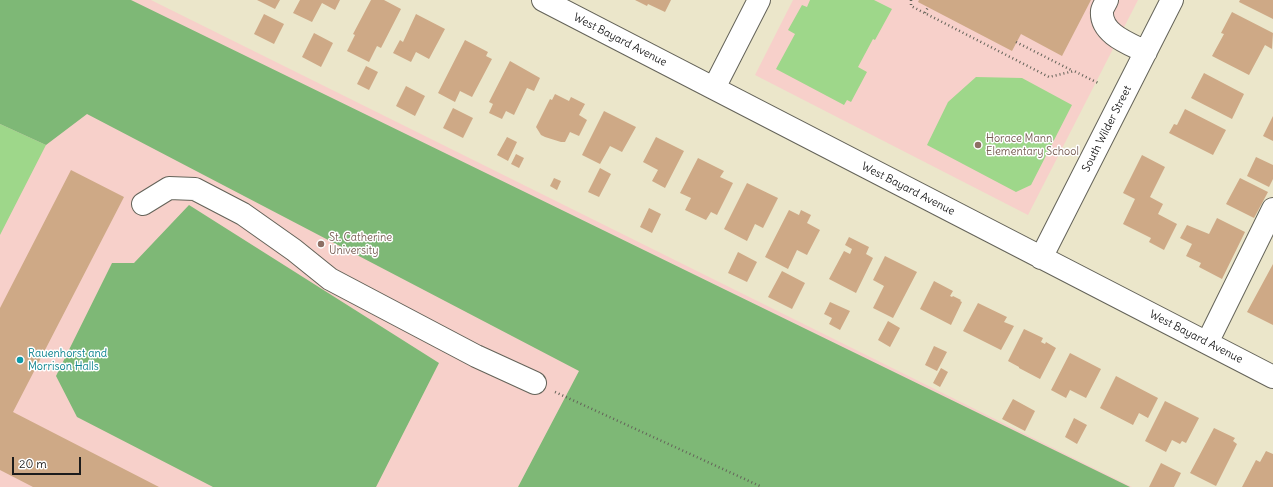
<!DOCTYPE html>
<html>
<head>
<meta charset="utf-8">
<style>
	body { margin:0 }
	#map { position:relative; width:1273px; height:487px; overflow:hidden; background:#ebe6ca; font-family:Delius,sans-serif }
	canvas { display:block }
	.scale { position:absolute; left:12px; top:457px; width:69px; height:18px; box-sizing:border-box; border:2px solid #1c1c1c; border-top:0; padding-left:5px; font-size:12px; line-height:14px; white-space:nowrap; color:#1c1c1c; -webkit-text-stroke:3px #fff; paint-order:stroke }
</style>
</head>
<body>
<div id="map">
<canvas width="1273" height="487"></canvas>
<div class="scale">20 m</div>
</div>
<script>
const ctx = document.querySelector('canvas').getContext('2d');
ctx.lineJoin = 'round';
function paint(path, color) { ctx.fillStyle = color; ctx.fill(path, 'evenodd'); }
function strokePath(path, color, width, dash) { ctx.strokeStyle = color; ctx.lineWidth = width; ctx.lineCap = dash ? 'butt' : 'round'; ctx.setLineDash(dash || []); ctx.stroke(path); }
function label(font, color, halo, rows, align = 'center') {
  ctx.font = font + ' Delius,sans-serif'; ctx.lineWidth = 3; ctx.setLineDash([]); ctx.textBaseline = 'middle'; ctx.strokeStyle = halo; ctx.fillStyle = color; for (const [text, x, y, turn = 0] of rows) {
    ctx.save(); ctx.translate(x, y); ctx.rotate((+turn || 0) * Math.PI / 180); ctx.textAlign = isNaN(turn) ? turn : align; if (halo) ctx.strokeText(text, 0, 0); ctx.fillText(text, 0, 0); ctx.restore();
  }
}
paint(new Path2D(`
	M0,0H151L1132,487H0Z
	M793,0H1138L1028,215L755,75Z`), '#f7d0ca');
paint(new Path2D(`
	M810,0H874L892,9L875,40L873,39L858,67L867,72L851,102L847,100L844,105L776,69L795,34L788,30L802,5L807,7Z
	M976,77L1022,78L1072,105L1031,185L1016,192L927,145L948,102Z
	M0,124L46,145L0,235Z`), '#9ed78a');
paint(new Path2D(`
	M0,0H131L1130,487H518L579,371L87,114L46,145L0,124Z
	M189,205L439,363L376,487H213L77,417L56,376L112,263H134Z`), '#7eb876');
paint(new Path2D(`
	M257,0H280L275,9Z
	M300,0H340L335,10L322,3L312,22L293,13Z
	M371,0H384L401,9L381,48L377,46L369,62L347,51L355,35L353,34Z
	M635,0H671L665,12L648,4L647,6Z
	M919,0H1091L1062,56L1021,34L1012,51L918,2Z
	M1240,0H1273V19L1239,2Z
	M1232,12L1273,33L1272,49L1265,45L1249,75L1212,56L1224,34L1221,33Z
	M264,14L284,24L274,44L254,34Z
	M416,14L445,29L429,59L416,52L411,62L393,53L400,40L403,42Z
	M314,33L333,43L321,67L302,57Z
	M465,40L488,52L486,56L492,59L472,97L460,91L455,102L438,93Z
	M510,61L540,78L534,91L527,88L514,115L506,111L502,119L489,113L493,104L489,102Z
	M366,66L378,72L369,90L357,84Z
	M1204,73L1244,94L1232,119L1191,98Z
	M406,86L425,96L415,116L396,106Z
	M555,94L569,101L571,97L585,104L579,115L587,120L579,136L570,132L565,142H561L545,137L541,135L536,127L550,99L552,100Z
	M453,108L473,118L463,138L443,128Z
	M1185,109L1226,130L1213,155L1169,133L1174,124L1177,125Z
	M604,111L636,127L622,152L610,146L600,164L582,155Z
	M1273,116V141L1263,136Z
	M507,137L517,142L508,161L497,155Z
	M656,137L684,151L665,188L652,181L658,170L643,162Z
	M516,154L524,158L519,168L511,164Z
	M1142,155L1165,167L1150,197L1163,204L1158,214L1177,224L1164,250L1149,242L1151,238L1123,224L1135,199L1123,193Z
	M1256,157L1273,165V179L1269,187L1247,176Z
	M698,158L724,171L720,177L733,183L717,215L711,212L706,220L685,210L691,198L680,193Z
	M600,168L611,174L599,197L588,192Z
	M71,170L124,197L13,412L159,487H33L0,470V308Z
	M554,178L561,181L557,190L550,186Z
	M1240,178L1268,192L1254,218L1226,204Z
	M747,183L778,198L763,228L755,224L747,241L724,229Z
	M649,208L661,214L652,233L640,227Z
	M789,210L799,215L801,210L811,215L807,223L820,230L807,255L797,250L788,269L765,257Z
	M1217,218L1245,232L1222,279L1199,267L1201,263L1186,256L1192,244L1180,238L1187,225L1209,234Z
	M849,237L869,247L866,254L873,258L856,293L829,279L844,251L850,254L852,249L845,245Z
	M738,252L757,262L747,282L728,273Z
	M885,256L917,272L893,318L873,308L884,286L873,280Z
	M1273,264V325L1247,312Z
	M782,271L805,283L792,309L768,297Z
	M934,281L953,291L950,296L952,297L953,296L961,300L960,301L962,302L951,325L920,309Z
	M830,302L850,311L840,330L829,324L832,318L824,314Z
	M978,303L1007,317L1004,322L1014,326L1001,350L963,331Z
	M888,321L900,328L890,347L878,340Z
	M1024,329L1043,338L1041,342L1045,344L1046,342L1056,348L1040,379L1019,368V367L1008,361Z
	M934,346L947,352L937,371L925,365Z
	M1070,353L1101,369L1086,398L1070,390L1066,398L1051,390Z
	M941,368L948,372L940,387L933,383Z
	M1116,376L1158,398L1148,418L1139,413L1133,425L1100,408Z
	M1013,399L1035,411L1025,431L1002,419Z
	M1165,401L1199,418L1186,443L1182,441L1180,444L1172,440L1166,452L1145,441Z
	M1074,418L1087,425L1077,444L1065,437Z
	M1214,428L1235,438L1233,441L1237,444L1216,486L1190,473Z
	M1266,451L1273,454V487H1242L1256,460L1260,462Z
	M1161,463L1181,473L1174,487H1149Z`), '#cea986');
const minor = new Path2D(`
	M543,0L1273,377
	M1107,0C1106,3 1102,8 1102,11C1100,34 1130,44 1146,52
	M714,88L759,0
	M143,204L169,188L195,189L243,214L294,250L330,279L476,356L535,383
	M1041,258L1172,0
	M1207,343L1273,209`);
strokePath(minor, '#646359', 24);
strokePath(new Path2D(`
	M911,0V6L1049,77L1074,71L1098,83
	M925,13L928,7
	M1016,42L1073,71
	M555,392L762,487`), '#646359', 2.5, [1, 3]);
strokePath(minor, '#fff', 22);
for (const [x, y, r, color] of [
	[978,145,4,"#8d6e63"],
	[321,244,4,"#8d6e63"],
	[20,360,4,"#0f9aa8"]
]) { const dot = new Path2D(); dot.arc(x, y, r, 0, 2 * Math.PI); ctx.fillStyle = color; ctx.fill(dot); strokePath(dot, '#fff', 1.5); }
label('11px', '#1c1c1c', '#fff', [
	["West Bayard Avenue",620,40,27],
	["South Wilder Street",1107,129,-63],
	["West Bayard Avenue",908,189,27],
	["West Bayard Avenue",1196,337,27]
]);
label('11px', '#785e54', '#fff', [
	["Horace Mann",986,139],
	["Elementary School",986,152],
	["St. Catherine",329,238],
	["University",329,251]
], 'left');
label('11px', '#0d838f', '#fff', [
	["Rauenhorst and",28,354],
	["Morrison Halls",28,367]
], 'left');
</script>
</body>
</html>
